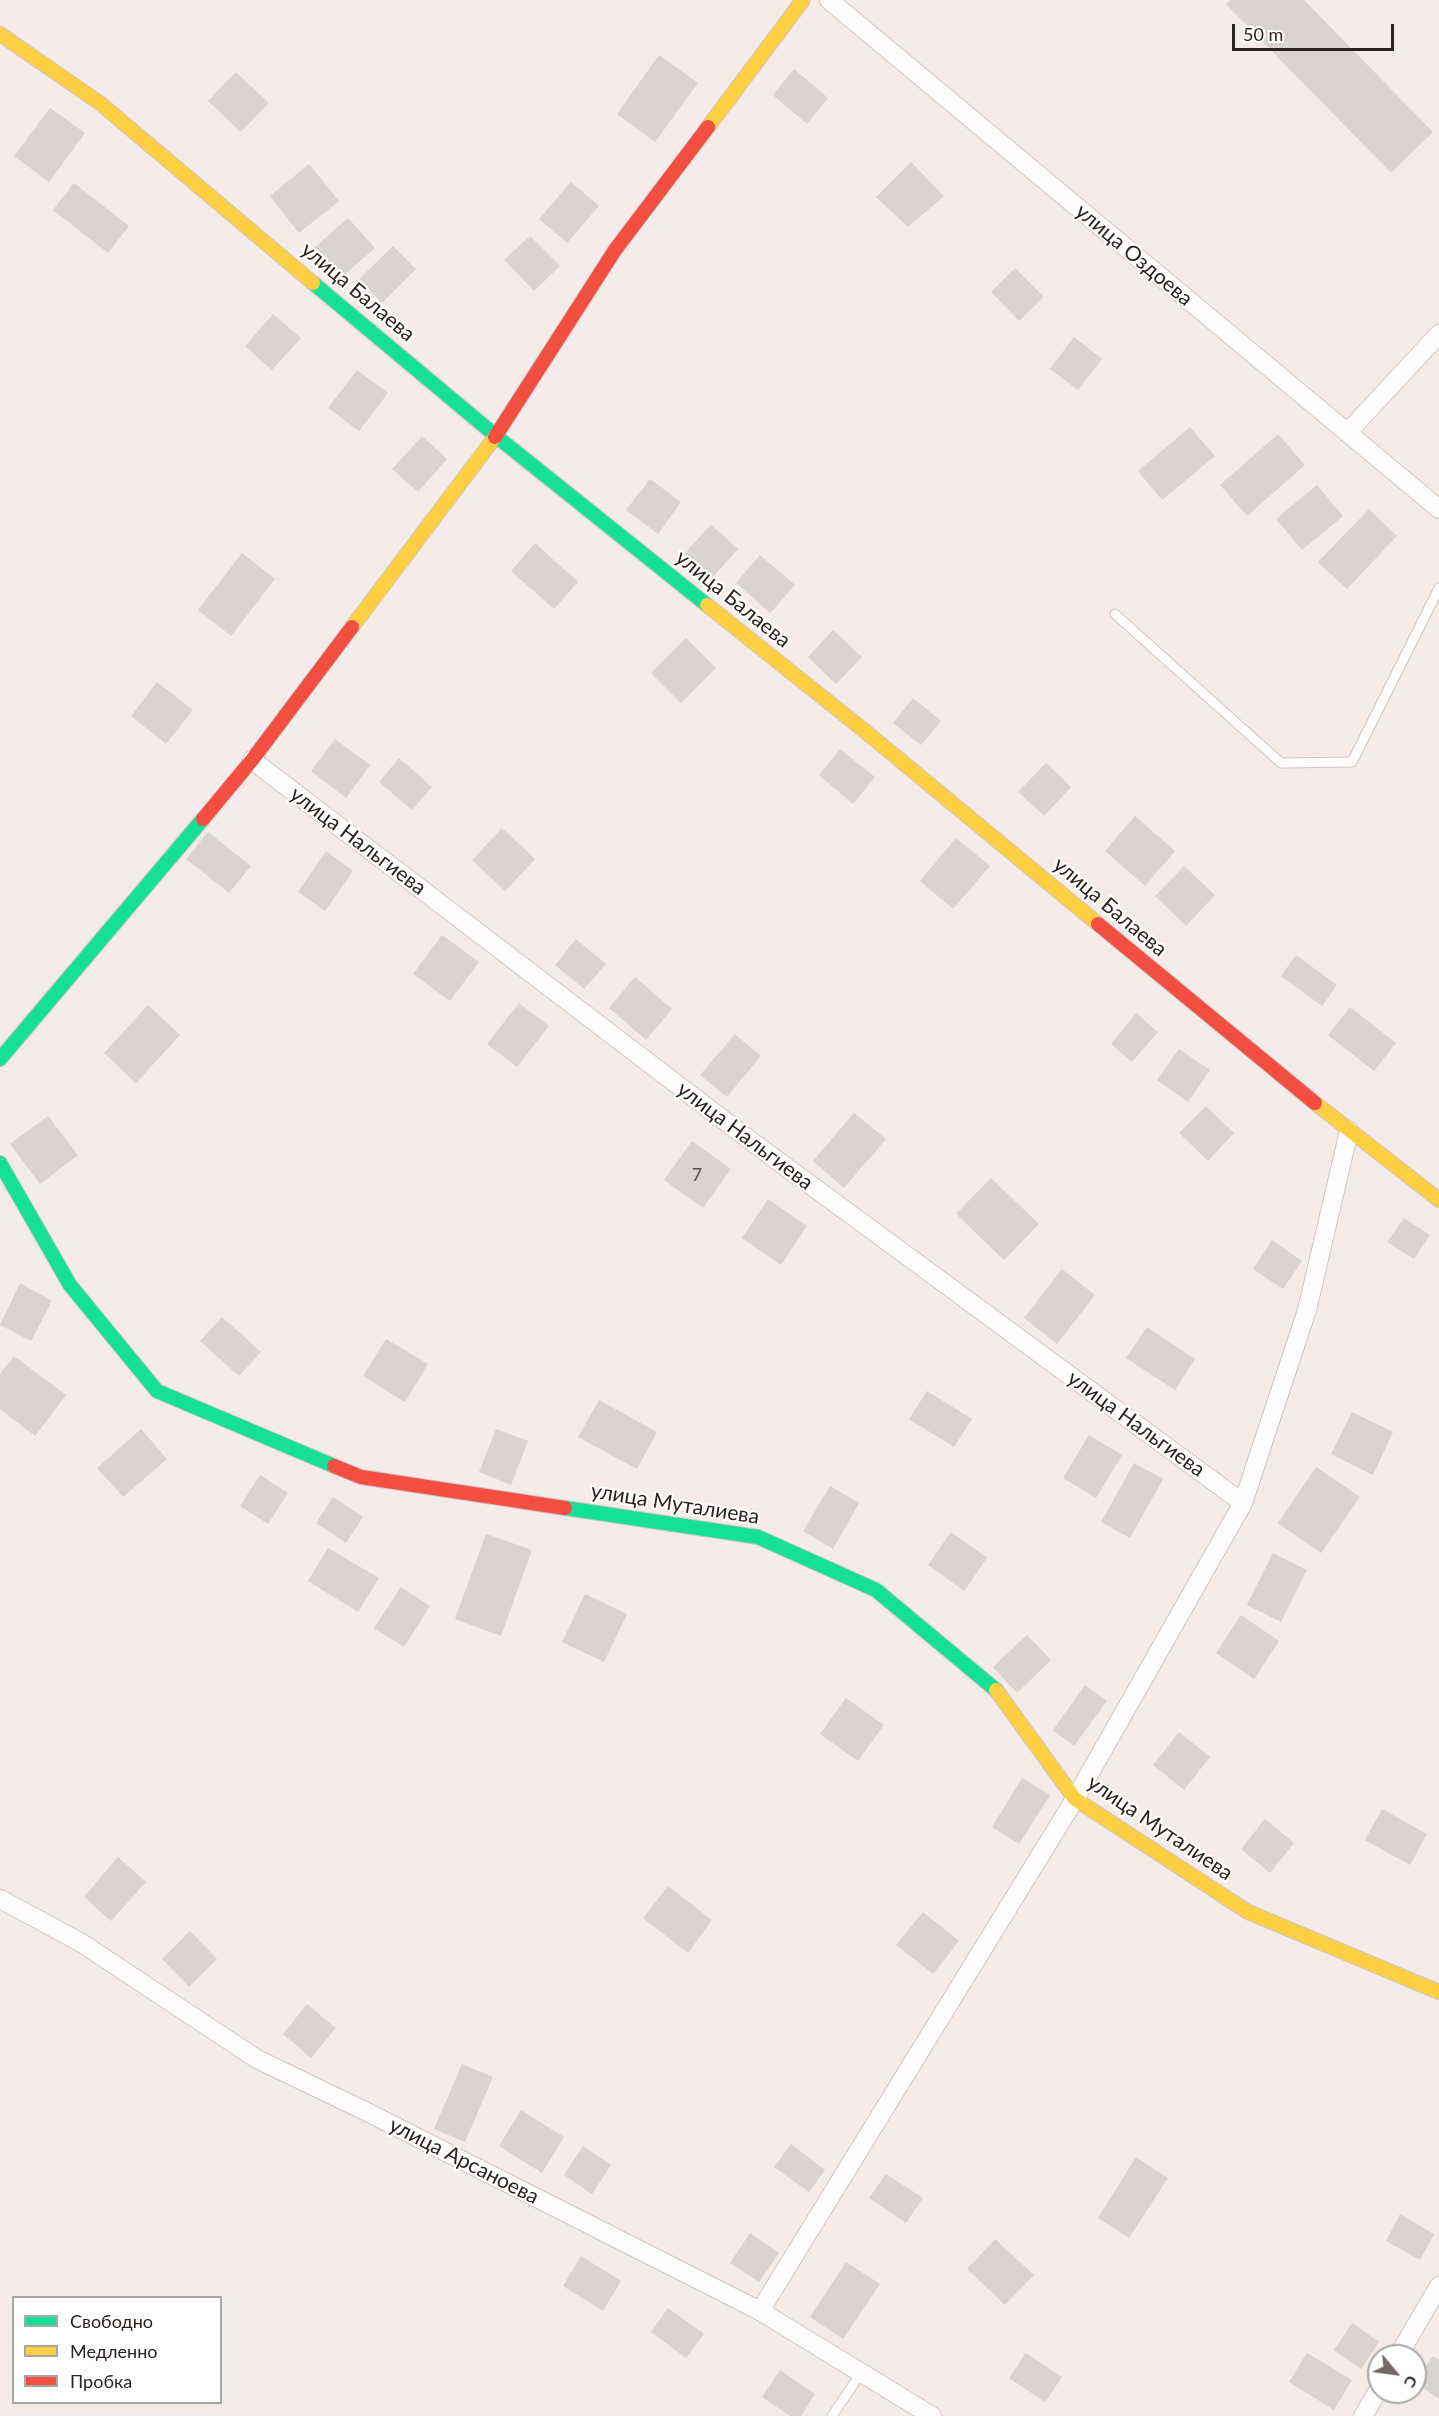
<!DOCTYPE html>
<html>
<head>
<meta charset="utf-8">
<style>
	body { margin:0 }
	#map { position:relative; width:1439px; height:2416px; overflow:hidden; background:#f5ebe8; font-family:Lato,sans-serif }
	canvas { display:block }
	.legend { position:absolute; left:12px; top:2296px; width:210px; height:108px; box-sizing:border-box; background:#fff; border:2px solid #a9a7a6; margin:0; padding:8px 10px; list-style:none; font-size:18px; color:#292320 }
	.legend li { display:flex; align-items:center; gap:12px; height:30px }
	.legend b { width:30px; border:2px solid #a9a7a6 }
	.north { position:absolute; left:1367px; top:2344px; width:60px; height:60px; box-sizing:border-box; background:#fff; border:2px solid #a9a7a6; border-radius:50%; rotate:119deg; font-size:16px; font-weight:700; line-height:24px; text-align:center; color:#292320 }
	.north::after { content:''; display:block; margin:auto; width:21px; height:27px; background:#706966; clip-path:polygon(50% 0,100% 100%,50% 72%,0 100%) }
	.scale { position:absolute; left:1232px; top:24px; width:162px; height:27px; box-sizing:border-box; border:3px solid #292320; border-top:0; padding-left:8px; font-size:18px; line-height:21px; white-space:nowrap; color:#292320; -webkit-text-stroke:4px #fff; paint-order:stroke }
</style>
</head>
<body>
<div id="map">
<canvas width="1439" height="2416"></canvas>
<ul class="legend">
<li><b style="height:8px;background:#16e098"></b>Свободно</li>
<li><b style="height:8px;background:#ffcf43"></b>Медленно</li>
<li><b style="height:8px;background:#f24e42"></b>Пробка</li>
</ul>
<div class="north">С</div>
<div class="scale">50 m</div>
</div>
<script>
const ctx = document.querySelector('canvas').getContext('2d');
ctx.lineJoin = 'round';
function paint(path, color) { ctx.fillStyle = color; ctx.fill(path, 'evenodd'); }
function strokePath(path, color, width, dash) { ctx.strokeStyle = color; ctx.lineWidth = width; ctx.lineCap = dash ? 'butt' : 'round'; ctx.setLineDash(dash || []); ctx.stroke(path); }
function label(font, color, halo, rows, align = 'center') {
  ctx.font = font + ' Lato,sans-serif'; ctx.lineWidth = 4.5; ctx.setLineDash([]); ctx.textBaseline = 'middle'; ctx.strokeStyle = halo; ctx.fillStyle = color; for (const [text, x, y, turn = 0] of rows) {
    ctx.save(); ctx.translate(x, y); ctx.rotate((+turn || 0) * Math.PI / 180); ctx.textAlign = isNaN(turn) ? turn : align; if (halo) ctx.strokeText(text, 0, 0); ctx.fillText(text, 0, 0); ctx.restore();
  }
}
paint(new Path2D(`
	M1231,0H1304L1433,132L1391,173L1226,4Z
	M659,55L698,83L655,142L617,114Z
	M794,69L828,98L807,124L773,95Z
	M236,72L269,103L241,132L208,101Z
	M50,108L85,133L49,182L14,156Z
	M911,162L944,196L908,227L876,197Z
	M309,164L339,201L299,233L270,196Z
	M571,182L599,206L567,243L539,219Z
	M74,183L129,226L108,253L53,210Z
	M348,218L375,248L341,278L314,248Z
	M530,236L560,266L534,291L504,260Z
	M393,246L416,269L382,303L359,279Z
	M1015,268L1044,297L1019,321L991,292Z
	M273,314L301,338L272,370L245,346Z
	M1074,337L1102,359L1078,390L1050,369Z
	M357,370L388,393L359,431L328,408Z
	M1190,427L1215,456L1162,500L1138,471Z
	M1278,434L1305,465L1247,516L1220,485Z
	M422,436L447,459L418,492L392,469Z
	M650,479L681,502L658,534L626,510Z
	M1317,485L1343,516L1302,550L1276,519Z
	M1369,509L1397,536L1347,589L1318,562Z
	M711,525L738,549L709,581L682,556Z
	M535,543L578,582L554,609L511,571Z
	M242,553L275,579L231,636L198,610Z
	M760,555L795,585L770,613L736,583Z
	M833,630L862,657L836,684L808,657Z
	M686,638L716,668L681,703L651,673Z
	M157,682L193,710L166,744L131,716Z
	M913,698L941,721L921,745L893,723Z
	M335,739L370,765L346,798L311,771Z
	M840,749L875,777L853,804L819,775Z
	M399,758L432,787L412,810L379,782Z
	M1046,763L1071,787L1044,816L1018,792Z
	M1135,816L1175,851L1145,886L1105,851Z
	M502,828L535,859L505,891L472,860Z
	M208,832L251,866L229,893L186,859Z
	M956,838L990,866L953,909L920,881Z
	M326,851L353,871L325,911L298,892Z
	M1184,866L1215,895L1186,926L1155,896Z
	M442,935L479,962L450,1001L413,974Z
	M576,939L606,964L584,989L555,965Z
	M1296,955L1337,985L1322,1006L1281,976Z
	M635,977L672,1009L646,1040L609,1008Z
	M519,1003L549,1026L517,1067L487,1044Z
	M148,1005L180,1035L136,1083L104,1053Z
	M1350,1007L1396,1043L1374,1071L1328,1035Z
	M1136,1013L1158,1032L1132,1062L1111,1044Z
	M735,1034L761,1056L727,1097L700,1075Z
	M1179,1049L1210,1070L1188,1102L1157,1080Z
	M1206,1106L1234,1133L1208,1161L1179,1133Z
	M854,1113L886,1139L844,1188L813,1161Z
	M48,1116L78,1155L40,1184L10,1144Z
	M692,1141L731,1169L703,1208L664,1180Z
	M991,1178L1039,1224L1004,1260L956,1214Z
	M768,1199L807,1226L781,1265L742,1238Z
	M1404,1218L1430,1235L1414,1259L1387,1242Z
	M1272,1240L1302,1261L1283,1289L1253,1269Z
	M1062,1269L1095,1295L1057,1344L1024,1318Z
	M20,1283L52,1301L31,1341L0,1325Z
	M222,1317L261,1352L239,1376L200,1341Z
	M1147,1327L1195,1359L1175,1390L1126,1358Z
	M386,1339L428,1364L405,1402L363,1376Z
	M14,1356L66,1395L35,1436L0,1409V1374Z
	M927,1391L972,1419L954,1447L909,1419Z
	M599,1400L657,1432L637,1469L578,1437Z
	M1352,1412L1393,1432L1373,1475L1331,1454Z
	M141,1429L167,1459L123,1497L97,1468Z
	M496,1429L528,1441L511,1485L479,1472Z
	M1089,1435L1122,1455L1096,1498L1063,1478Z
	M1134,1463L1163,1479L1130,1538L1101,1522Z
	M1316,1467L1360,1497L1321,1553L1278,1523Z
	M260,1475L288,1493L268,1524L240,1506Z
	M830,1486L859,1503L833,1549L803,1531Z
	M333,1497L363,1517L346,1543L316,1523Z
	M951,1532L987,1558L964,1591L928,1565Z
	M486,1534L532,1550L501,1636L455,1619Z
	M328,1548L379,1578L358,1612L308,1581Z
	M1273,1553L1307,1570L1281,1622L1247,1605Z
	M401,1587L430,1606L404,1647L374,1628Z
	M585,1594L627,1614L604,1662L562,1642Z
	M1241,1615L1279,1641L1254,1679L1216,1653Z
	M1027,1635L1051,1660L1017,1693L993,1667Z
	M1085,1685L1107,1701L1074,1746L1053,1730Z
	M846,1698L884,1725L858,1761L820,1734Z
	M1179,1732L1210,1757L1184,1790L1153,1765Z
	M1022,1778L1050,1795L1019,1844L992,1827Z
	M1382,1809L1427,1834L1410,1865L1365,1840Z
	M1265,1819L1294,1843L1270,1873L1241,1849Z
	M118,1857L146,1882L111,1921L84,1897Z
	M668,1886L712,1920L688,1953L643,1918Z
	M923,1912L959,1941L933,1974L896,1945Z
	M190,1931L217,1959L189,1987L162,1959Z
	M307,2004L336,2028L311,2058L283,2034Z
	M462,2064L493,2077L465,2142L434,2129Z
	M521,2110L564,2137L542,2173L499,2146Z
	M791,2144L825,2170L809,2192L774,2167Z
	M583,2146L611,2165L592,2194L564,2175Z
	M1136,2157L1168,2178L1129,2238L1098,2218Z
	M886,2174L923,2198L906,2223L869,2198Z
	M1400,2214L1434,2234L1420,2260L1386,2241Z
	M750,2233L779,2253L759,2282L730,2263Z
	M995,2239L1034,2275L1005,2305L967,2269Z
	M581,2256L621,2281L603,2311L563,2286Z
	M846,2262L880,2284L843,2339L810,2317Z
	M668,2308L704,2334L686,2358L651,2332Z
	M1352,2323L1379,2342L1361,2369L1334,2350Z
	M1026,2353L1062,2377L1045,2402L1009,2378Z
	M1307,2353L1352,2380L1334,2410L1289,2382Z
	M1433,2356L1439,2360V2399L1415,2382Z
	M780,2370L815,2394L801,2416H790L762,2397Z`), '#dad3cf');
const lane = new Path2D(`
	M1115,614L1281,763L1352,762L1439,588
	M832,2416L861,2373`);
const street = new Path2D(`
	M829,0L1439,509
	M1347,433L1439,334
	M252,760L755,1144L1243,1503
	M0,1899L80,1942L257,2059L365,2111L760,2311L932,2416
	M760,2311L1075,1799L1243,1503L1307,1310L1349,1131
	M1398,2356L1439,2286
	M1363,2416L1379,2389`);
const fast = new Path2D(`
	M313,283L496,436L707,605
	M0,1059L203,819
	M0,1163L70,1285L157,1391L334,1466
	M565,1508L758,1537L876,1590L996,1690`);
const slow = new Path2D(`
	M0,34L101,104L313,283
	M708,127L803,0
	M707,605L866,732L1098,924
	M352,627L495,437
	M1315,1103L1439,1200
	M996,1690L1075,1799L1248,1912L1439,1992`);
const jam = new Path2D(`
	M495,437L615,250L708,127
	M203,819L252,760L352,627
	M1098,924L1315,1103
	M334,1466L361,1477L565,1508`);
strokePath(lane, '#cec6c3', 11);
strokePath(street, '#cec6c3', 20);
strokePath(fast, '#cec6c3', 16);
strokePath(slow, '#cec6c3', 16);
strokePath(jam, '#cec6c3', 16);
strokePath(lane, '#fefcfc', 9);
strokePath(street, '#fefcfc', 18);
strokePath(fast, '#16e098', 14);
strokePath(slow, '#ffcf43', 14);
strokePath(jam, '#f24e42', 14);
label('18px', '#56504d', null, [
	["7",697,1175]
]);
label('21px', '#292320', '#fff', [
	["улица Оздоева",1134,255,40],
	["улица Балаева",358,292,40],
	["улица Балаева",733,599,39],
	["улица Нальгиева",358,841,37],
	["улица Балаева",1110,907,40],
	["улица Нальгиева",745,1136,37],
	["улица Нальгиева",1136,1424,36],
	["улица Муталиева",675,1504,9],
	["улица Муталиева",1160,1828,34],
	["улица Арсаноева",464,2161,27]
]);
</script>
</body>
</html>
